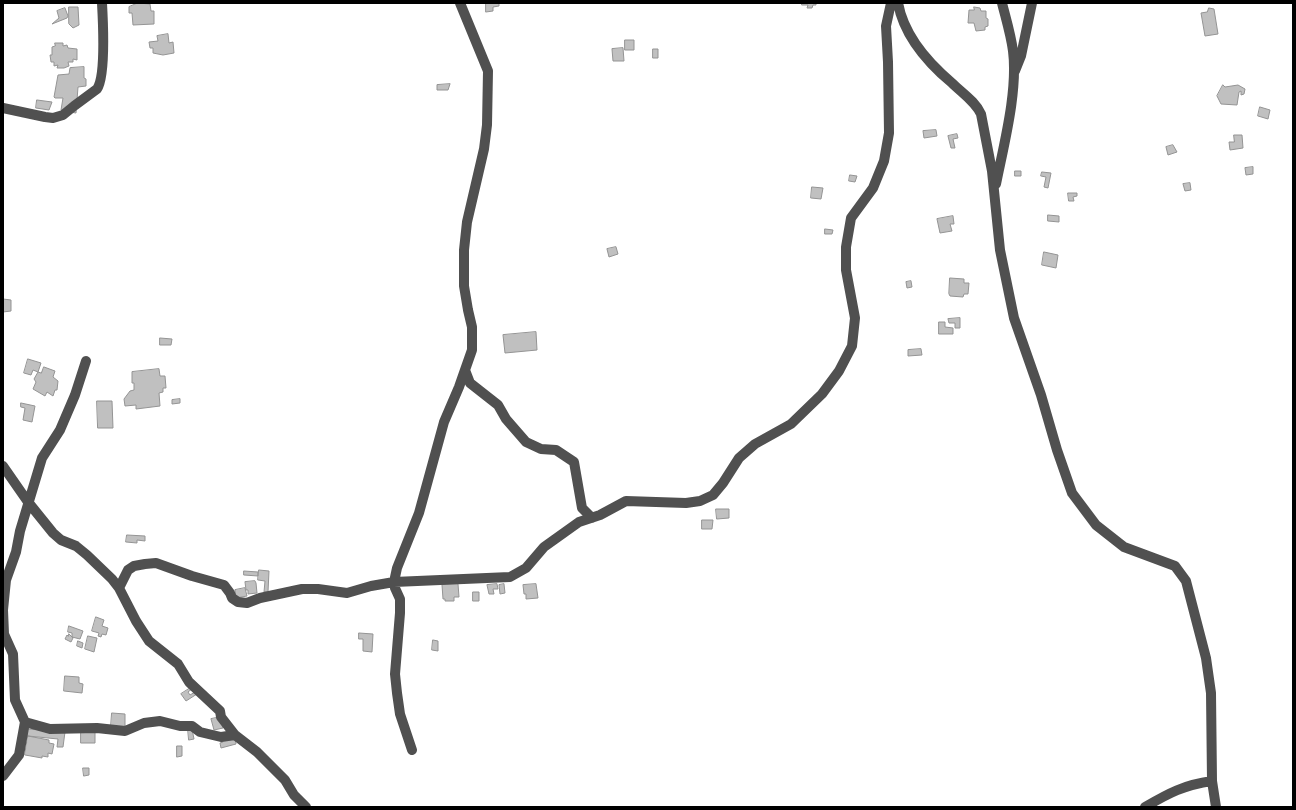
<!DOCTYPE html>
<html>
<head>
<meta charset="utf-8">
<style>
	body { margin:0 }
	#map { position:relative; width:1296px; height:810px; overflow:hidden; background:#fff; font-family:"PT Sans",sans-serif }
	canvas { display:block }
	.frame { position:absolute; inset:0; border:4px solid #000; pointer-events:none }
</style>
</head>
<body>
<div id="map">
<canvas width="1296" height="810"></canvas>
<div class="frame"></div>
</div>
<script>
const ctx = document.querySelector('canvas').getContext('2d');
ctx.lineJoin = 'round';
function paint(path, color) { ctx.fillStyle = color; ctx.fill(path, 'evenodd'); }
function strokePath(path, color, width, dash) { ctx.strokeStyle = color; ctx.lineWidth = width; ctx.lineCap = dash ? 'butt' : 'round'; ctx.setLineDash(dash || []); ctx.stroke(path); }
const building = new Path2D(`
	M138,3L150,4L151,11H154V24L133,25L132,13H129V7Z
	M486,3H499V6L493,7V11L486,12Z
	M802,3H816V5H813L812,8H807L808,5H802Z
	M69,7H78L79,25L73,28L69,24Z
	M974,7L980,8L981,11H986V18L988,19V26L985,27V30L976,31L974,23H968L969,10H974Z
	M65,8L68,16L67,18L52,24L59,18L57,11Z
	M1209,8L1214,9L1218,34L1205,36L1201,13L1207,12Z
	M168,34L169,43L173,42L174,53L163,55L153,53V48H150L149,42L158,41L157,36Z
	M625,40H634V50H625Z
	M55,43H63V46L67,45L68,48L77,49V60L73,59V62H68L69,66L64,68H57L58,65L54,66V62H51L50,55H52V47L55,46Z
	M623,48L624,61H613L612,49Z
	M653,49H658V58H653Z
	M84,67V78L86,79V86L78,87L76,113L63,111L61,110L63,98H55L54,97L58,75L69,74L70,68Z
	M450,84L448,90H437V85Z
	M1223,85L1225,87L1238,85L1245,89L1244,94L1241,95V91L1239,92L1237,105L1221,104L1217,96Z
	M37,100L52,102L49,110L36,108Z
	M1260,107L1270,110L1268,119L1258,116Z
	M936,130L937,136L924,138L923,131Z
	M957,134L958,138L953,139L955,148H951L948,136Z
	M1234,135H1242L1243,148L1230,150L1229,142H1234Z
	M1173,145L1177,152L1168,155L1166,147Z
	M1253,167V174L1246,175L1245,168Z
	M1015,171H1021V176H1015Z
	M1042,172L1051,173L1048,188L1044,187L1046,177L1041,176Z
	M850,175L857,176L855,182L849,181Z
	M1190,183L1191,190L1185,191L1183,184Z
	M812,187L823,188L821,199L811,198Z
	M1068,193H1077V196L1073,197L1074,201H1069Z
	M1048,215L1059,216V222L1048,221Z
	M953,216L954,224H950L952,231L940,233L937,219Z
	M825,229L833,230L832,234H825Z
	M616,247L618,254L609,257L607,249Z
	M1044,252L1058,255L1056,268L1042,265Z
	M950,278L964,279V283H969L968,294H964L963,297L950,296L949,294Z
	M911,281L912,287L907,288L906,282Z
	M3,299L11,300V311L3,312Z
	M960,318V328H955V323H949L948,319Z
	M939,322H945V327L953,328V334H939Z
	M536,332L537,350L505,353L503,335Z
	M160,338L172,339L171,345H160Z
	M921,349L922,355L908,356V350Z
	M28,359L41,363L38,372L33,370L31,375L24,373Z
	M44,367L55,371L53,377L58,381L57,390H55L53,396L47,392L45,396L33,389L36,382L34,379L38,372L41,373Z
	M159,369L160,376H165L166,388H163V392L159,393L160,406L136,409V405L125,406L124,399L130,391L134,390V383H132V372Z
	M180,399V403L172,404V400Z
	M97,401H112L113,428H98Z
	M21,403L35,406L32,422L23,420L25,408L21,407Z
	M716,509H729V518L717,519Z
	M702,520H713L712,529H702Z
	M127,535L145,536V541L137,540V543L126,542Z
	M259,570L269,571L268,592H264L265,581L258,580Z
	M244,571L258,572V576L244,575Z
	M255,581L256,583L257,593L248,594V590H246L245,582Z
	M458,584L459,597H454V601H445V599H443L442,585Z
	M497,584L498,589H493L494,594H489L487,585Z
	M504,584L505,593L500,594L499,585Z
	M536,584L538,598L526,599V594H524L523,585Z
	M245,588L247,596L236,598L235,590Z
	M473,592H479V601H473Z
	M96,617L104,620L102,626L108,628L106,635L102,634L101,637L98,636L99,633L92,631Z
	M69,626L83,631L80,639L72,637V633L68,632Z
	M359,633L373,634L372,652L363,651V639H359Z
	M69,634L73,638L71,642L65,639L67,635L68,636Z
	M88,636L97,638L94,652L85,649Z
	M433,640L438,641V651L432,650Z
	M78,641L83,643L82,648L77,646Z
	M65,676L79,677V683L83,684L82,693L64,691Z
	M192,687L193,688L188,692L190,695L195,692L197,694L186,701L181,694Z
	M112,713L125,714V727L111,726Z
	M221,717L223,728L214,730L211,719Z
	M28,729L65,732L63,747H57L58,739L28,736Z
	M188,729H192L194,739L189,740Z
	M81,731H95V743H81Z
	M28,736L49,740V743L54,744L52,754L48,753V757L42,756V758L25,755Z
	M235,737L236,744L221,748L220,743L223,742L222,740Z
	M177,746H182V756L177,757Z
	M83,768H89V775L84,776Z`);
paint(building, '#c0c0c0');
strokePath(building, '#949494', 1);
strokePath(new Path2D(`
	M898,3C904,36 927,62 952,83C962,93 975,101 981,114L992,171L1000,250L1014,318L1041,395L1057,450L1072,493L1096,525L1124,547L1175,566L1186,581L1206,658L1211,693L1212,781L1216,807
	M1015,71L1021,56L1032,3
	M3,108L45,117L53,118L63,115L74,106L97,89C106,76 103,21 102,3
	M996,184C1004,144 1018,91 1013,51C1011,35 1006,19 1002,3
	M465,370L470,383L498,405L506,419L526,442L541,449L556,450L574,462L582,508L592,518
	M3,466L28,502L53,533L61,540L76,546L87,555L112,579L119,588L136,621L149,641L178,664L189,682L220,711L221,717L235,735L257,752L285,780L294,795L306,807
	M119,588L128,570L134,566L145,564L156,563L192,576L224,585L230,593L232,598L238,602L247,603L260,598L302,589H318L347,593L371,586L394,582L510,577L526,568L544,547L579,522L600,515L626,501L686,503L700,501L713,495L723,483L739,458L755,444L791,424L822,394L839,371L852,346L855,318L846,270V247L851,218L873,188L884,161L889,133L888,62L886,26L891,3
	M25,722L50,729L97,728L125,731L144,723L160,721L180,726H192L200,732L221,737L235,735
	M412,750L400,714L397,693L395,674L400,613V599L395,588L394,582L397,568L419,513L444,422L459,387L472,350V327L468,310L464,286V250L467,222L484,149L487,125L488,71L460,3
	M3,776L19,755L25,722L15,700L13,654L4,634L3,610L6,580L16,552L20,531L42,458L60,430L75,395L86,361
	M1145,807C1169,793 1184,785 1212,781`), '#505050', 10);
</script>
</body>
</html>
